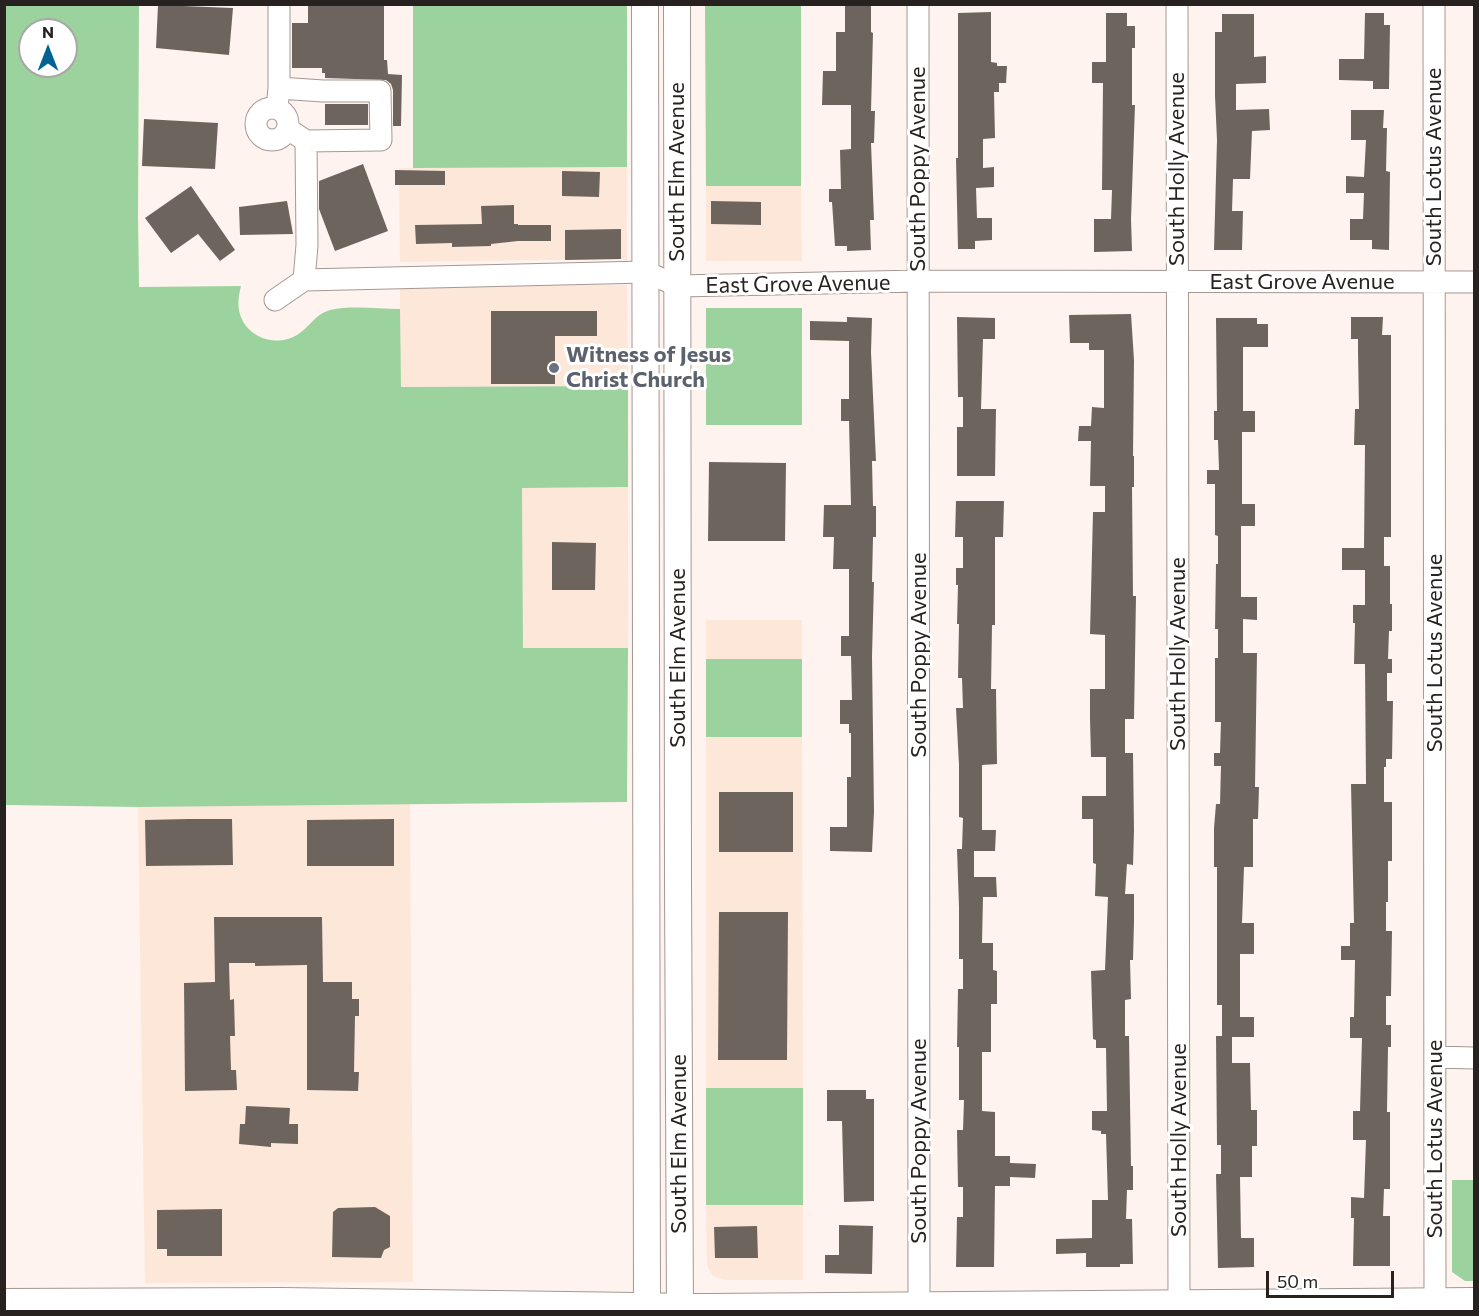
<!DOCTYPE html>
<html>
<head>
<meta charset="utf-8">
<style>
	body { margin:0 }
	#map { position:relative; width:1479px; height:1316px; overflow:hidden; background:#fef3ee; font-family:Commissioner,sans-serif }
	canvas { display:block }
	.frame { position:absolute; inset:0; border:6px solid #272220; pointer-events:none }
	.north { position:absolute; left:18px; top:18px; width:60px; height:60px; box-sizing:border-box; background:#fff; border:2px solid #a9a7a6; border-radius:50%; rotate:0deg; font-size:16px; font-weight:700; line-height:24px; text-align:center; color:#272220 }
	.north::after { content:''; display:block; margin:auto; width:21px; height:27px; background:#006393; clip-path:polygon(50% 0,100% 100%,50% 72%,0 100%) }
	.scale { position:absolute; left:1266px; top:1271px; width:128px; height:27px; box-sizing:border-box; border:3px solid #272220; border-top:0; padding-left:8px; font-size:18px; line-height:21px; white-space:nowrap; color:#272220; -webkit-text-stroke:4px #fff; paint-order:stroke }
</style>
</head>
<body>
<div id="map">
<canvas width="1479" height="1316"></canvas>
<div class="frame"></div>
<div class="north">N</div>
<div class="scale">50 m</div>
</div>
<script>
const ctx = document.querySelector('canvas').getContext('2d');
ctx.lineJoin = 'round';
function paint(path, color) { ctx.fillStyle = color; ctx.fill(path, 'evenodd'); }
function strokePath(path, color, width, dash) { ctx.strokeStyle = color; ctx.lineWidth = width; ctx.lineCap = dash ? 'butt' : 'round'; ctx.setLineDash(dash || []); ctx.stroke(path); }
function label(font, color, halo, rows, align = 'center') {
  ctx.font = font + ' Commissioner,sans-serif'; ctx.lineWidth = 6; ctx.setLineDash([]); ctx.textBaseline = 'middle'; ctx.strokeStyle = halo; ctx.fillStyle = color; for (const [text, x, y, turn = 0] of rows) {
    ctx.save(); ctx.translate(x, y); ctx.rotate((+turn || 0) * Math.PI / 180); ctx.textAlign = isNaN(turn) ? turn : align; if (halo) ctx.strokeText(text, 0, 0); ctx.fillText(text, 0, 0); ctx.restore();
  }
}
paint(new Path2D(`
	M627,167V261L621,259L400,262L399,168Z
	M706,186H801L802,261H706Z
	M627,285L628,386L400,387V286Z
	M628,487V648H523L522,488Z
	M706,620H802V659H706Z
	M706,737H802L803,1088H706Z
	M410,803L413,1282L145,1283L138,807Z
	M706,1205H803V1280H725L713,1276L707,1266Z`), '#fce7d9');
paint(new Path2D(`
	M5,4L139,5L138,216L139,287L241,286C237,301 237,314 246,326C258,341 280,345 297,335C309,328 315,314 330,310C352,305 378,309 400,309L401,387L628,386V487L522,488L523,648H628L627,802L138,807L5,805ZM30,30H66V66H30Z
	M413,5H627V167L413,168Z
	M705,5H801V186H706Z
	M706,308H802V425H706Z
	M706,659H802V737H706Z
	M706,1088H803V1205H706Z
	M1452,1180H1474V1281H1465L1452,1272Z`), '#9cd29e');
paint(new Path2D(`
	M845,4H871V32L873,33L871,111H875L874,143H871L874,220H870L871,250L847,251V246H835L832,202H829V189H841L840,150L851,149V105H822L823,71H836V32H845Z
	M158,5L233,8L229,55L156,48Z
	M308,5H384V60H387L388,74L402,75L401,126H393V90L391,84L386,80L325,78V73H322V68H292V23H308Z
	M991,12V62L997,63V66H1007L1006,83H999V92H994L995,138L983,139V168L994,167V187L976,188L977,218H992V240L975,241V249H958L956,158H958V13Z
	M1106,13H1127V26H1135V48H1132V105H1135L1131,219L1132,251L1094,252V219H1111L1112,190H1102L1103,83H1092V62H1106Z
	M1365,13H1384V25H1390L1389,89H1373V81L1339,80V59H1364Z
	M1222,14H1254V57L1266,56V83L1236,84V110L1269,109L1270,130L1252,131L1250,179H1233L1232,211H1243L1242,250H1214L1217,140L1215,96V32H1222Z
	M325,104H368V125H325Z
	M1351,110H1384L1383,128H1387L1386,171L1390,172L1389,250L1372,249V240H1350V219H1363L1364,193H1346V176L1364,177L1366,140H1351Z
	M144,119L218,123L215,169L142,166Z
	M363,164L388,231L335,251L319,209V181Z
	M395,170L445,171V185H395Z
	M562,171L600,172L599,197L562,196Z
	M191,186L235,250L220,261L198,234L171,253L145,218Z
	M287,201L293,234L240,235L239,207Z
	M711,201L761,202V225L711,224Z
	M514,205V224H518V225H551V241H518L491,244V246L452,247V243L416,244L415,225L482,224L481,206Z
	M621,229V259L565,260V230Z
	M491,311H597V336H555V384H491Z
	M1131,314L1134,360L1133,456H1134V487H1132L1133,596H1136L1134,719H1125V753H1133L1134,831L1133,865L1127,864L1125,894H1134V922L1133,960H1130L1131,999L1125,1000V1036H1129L1131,1166H1133V1190H1127L1126,1219H1132L1133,1264H1120V1267H1086V1253L1056,1254V1239L1092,1238V1200H1108L1106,1134H1101V1131L1092,1130V1111H1107L1106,1048H1096V1040L1093,1039L1091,971L1105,970L1108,897L1095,896L1096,864L1093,863V819H1082V796H1106V757H1091L1090,719V689H1105V635L1090,634L1093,512H1105V486H1090L1091,441H1078L1079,426H1091L1092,407L1104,408V350H1089V343H1070L1069,315Z
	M847,317L872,318L871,352L876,461H872L873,506H876V537H873L872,582H874L872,656L874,812L872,852L830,851V827H847V777H851V733H849V724H840V700H852L851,656H841V636H849V569H833L834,537H823L824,505H851L849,421H841V399H849V341L810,340V321L847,322Z
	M957,317L995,318V339H983L981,409H996L995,476H957V427H963V397H958Z
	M1351,317H1383L1382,335H1391V537H1384V566H1390V604H1392V631H1389L1388,659H1392V673H1387V701H1393L1392,759H1386V767H1384V802H1392V861H1388V902H1386V931H1392L1391,996H1386V1025H1391V1047H1388L1387,1112H1390V1189H1384L1383,1216H1390V1266H1353L1354,1218H1351V1197L1364,1198L1366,1140H1353V1111H1360L1362,1038H1350V1017H1354L1355,960H1341V946H1350V923H1354L1351,784H1366L1365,664H1354L1355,623H1353V605H1365V570H1342V548H1364L1365,445H1354L1355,409H1359L1358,351V339H1351Z
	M1216,318H1257V324H1268V347H1243V411H1255V432H1242V504H1255V526H1241V597H1257V620L1243,619V653H1257L1255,787H1259L1258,819H1253V867H1244L1242,923H1254V954H1240V1017H1254V1037H1232V1063H1250L1251,1110H1257V1146H1252V1177H1240L1241,1238H1254V1267L1218,1268L1216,1174H1221V1145H1217L1216,1036H1222V1005H1217V867H1214V828L1216,804H1220L1221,766H1214V753H1220L1221,722H1215V658H1218V629H1215L1216,564H1218V536L1215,535V484H1207V470H1219L1218,440H1214V411H1217Z
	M709,462L786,463L785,541H708Z
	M956,501H1004L1003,537H995V625H992L991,689H996L997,764L982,765V830H996L995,851H974V877H996L997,897H983L982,943H993V970L997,971V1004H991V1052H982V1111L995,1112V1156H1010V1163L1036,1164L1035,1178L1010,1177V1186H995L994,1267H956L957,1217H963V1187H958L957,1130H963L964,1100H959V1047H957L958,989H963V959H959V907L957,849H962L963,818L959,817V765L956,708H963L962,678H958L959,624H957L958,585H956V568H963V537H955Z
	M552,542L596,543L595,590H552Z
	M719,792H793V852H719Z
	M188,819H232L233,865L146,866L145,820Z
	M394,819V866H307V820Z
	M719,912H788L787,1060H718Z
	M214,917H322L323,982H352V999H359V1016H355L354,1072H359L358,1091L307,1090V965L255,966V963H229L230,1000L234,999L235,1036H230L231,1070H236L237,1090L185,1091L184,983L215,982Z
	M827,1090H866V1099H874V1201L844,1202L842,1121H827Z
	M246,1106L290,1108L289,1124H298V1144L271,1143V1147L239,1144L240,1124H245Z
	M375,1207L390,1216V1247L384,1250L381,1258L332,1257L333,1212L338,1208Z
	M222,1209V1256H167V1249H157V1210Z
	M839,1225L873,1226L872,1274L825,1273V1255H839Z
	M757,1226L758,1258H715L714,1227Z`), '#6d655d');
const minor = new Path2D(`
	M918,4L919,1306
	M1177,4L1179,1304
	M1434,4L1435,1301
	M279,88L323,91H380L381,140L306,141
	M256 124a16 16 0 1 1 32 0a16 16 0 1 1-32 0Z
	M277,108L279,88V4
	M288,129L306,141L307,245L304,280
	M275,300L304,280L646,272L678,286L919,281L1474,282
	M1435,1057L1474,1058`);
const major = new Path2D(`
	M645,4L647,1312
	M677,4L678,882L680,1312
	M4,1302L282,1301L708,1307L1474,1301`);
strokePath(minor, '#a49892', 23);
strokePath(major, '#a49892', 28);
strokePath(minor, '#fff', 21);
strokePath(major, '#fff', 26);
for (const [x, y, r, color] of [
	[554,368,6,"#6b7280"]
]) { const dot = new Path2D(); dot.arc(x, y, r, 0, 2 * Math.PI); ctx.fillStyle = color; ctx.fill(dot); strokePath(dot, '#fff', 2); }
label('22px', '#272220', '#fff', [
	["South Lotus Avenue",1434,167,-90],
	["South Poppy Avenue",918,169,-90],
	["South Holly Avenue",1177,169,-90],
	["South Elm Avenue",677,172,-90],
	["East Grove Avenue",1302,282],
	["East Grove Avenue",798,284,-1],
	["South Lotus Avenue",1435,653,-90],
	["South Holly Avenue",1178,654,-90],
	["South Poppy Avenue",919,655,-90],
	["South Elm Avenue",678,658,-90],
	["South Lotus Avenue",1435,1139,-90],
	["South Holly Avenue",1179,1140,-90],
	["South Poppy Avenue",919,1141,-90],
	["South Elm Avenue",679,1144,-90]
]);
label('bold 22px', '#5b616d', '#fff', [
	["Witness of Jesus",566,355],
	["Christ Church",566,380]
], 'left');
</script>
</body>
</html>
